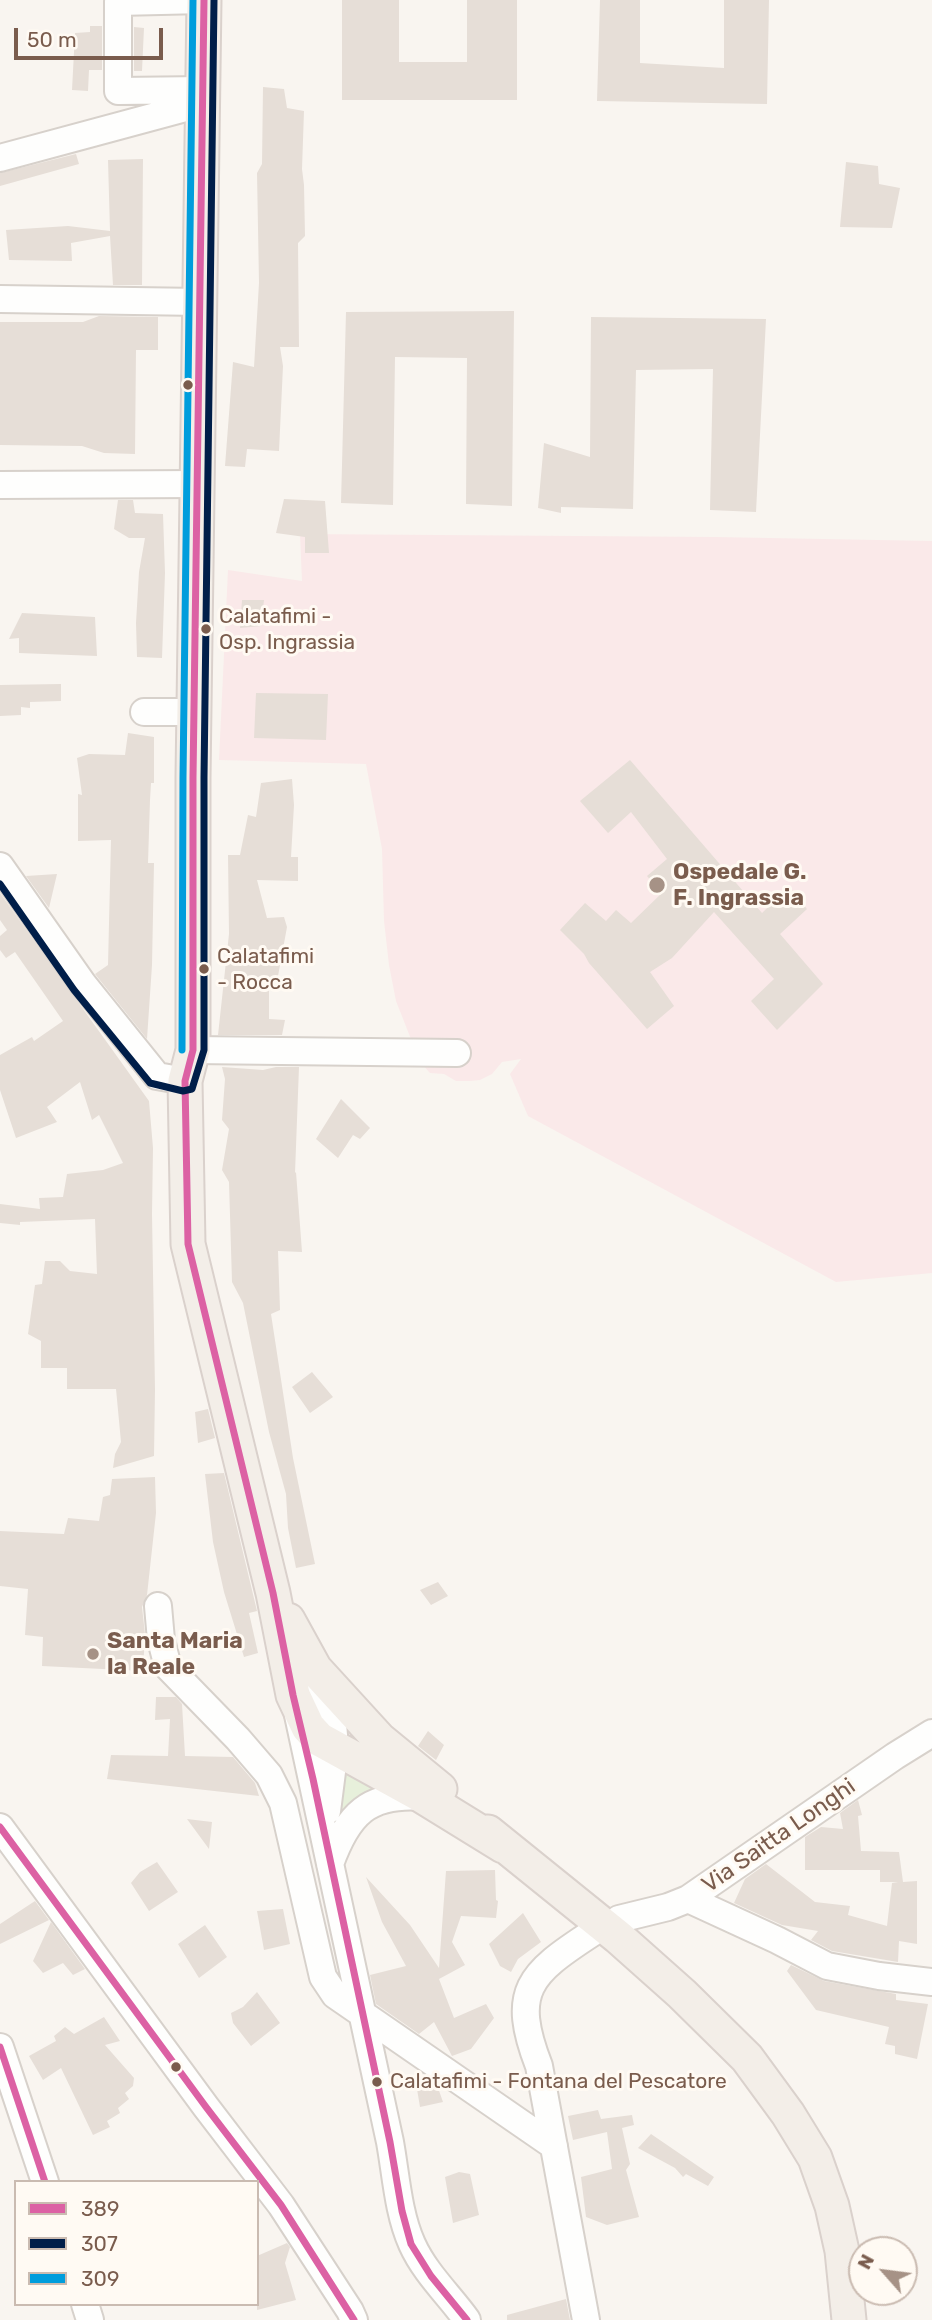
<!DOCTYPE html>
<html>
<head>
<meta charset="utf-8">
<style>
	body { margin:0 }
	#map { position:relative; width:932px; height:2320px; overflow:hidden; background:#f9f5f0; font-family:Rubik,sans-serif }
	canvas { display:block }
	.legend { position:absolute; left:14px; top:2180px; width:245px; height:126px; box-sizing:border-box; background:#fffaf3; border:2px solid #cabbb1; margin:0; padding:9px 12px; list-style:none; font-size:21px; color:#7a5c4d }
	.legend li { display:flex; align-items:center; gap:14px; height:35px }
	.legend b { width:35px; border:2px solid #cabbb1 }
	.north { position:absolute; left:848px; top:2236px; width:70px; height:70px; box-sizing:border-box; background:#fffaf3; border:2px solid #cabbb1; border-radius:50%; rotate:298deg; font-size:19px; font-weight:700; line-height:28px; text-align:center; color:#7a5c4d }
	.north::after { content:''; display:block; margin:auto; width:24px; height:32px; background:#a69286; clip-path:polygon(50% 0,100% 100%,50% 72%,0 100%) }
	.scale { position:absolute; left:14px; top:28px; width:149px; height:32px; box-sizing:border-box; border:4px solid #7a5c4d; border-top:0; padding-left:9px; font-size:21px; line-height:24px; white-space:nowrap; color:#7a5c4d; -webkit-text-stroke:5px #fffaf3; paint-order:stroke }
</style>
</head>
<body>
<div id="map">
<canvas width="932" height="2320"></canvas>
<ul class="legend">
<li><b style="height:9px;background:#dc61a4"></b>389</li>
<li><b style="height:9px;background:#001e49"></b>307</li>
<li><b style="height:9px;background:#009ddc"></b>309</li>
</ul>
<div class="north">N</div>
<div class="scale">50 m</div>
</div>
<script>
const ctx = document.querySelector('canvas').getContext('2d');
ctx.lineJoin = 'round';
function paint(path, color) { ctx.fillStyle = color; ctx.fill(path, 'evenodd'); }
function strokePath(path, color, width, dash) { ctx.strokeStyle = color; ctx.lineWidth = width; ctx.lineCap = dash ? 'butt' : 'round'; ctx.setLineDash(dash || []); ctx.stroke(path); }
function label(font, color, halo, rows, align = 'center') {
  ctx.font = font + ' Rubik,sans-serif'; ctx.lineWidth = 6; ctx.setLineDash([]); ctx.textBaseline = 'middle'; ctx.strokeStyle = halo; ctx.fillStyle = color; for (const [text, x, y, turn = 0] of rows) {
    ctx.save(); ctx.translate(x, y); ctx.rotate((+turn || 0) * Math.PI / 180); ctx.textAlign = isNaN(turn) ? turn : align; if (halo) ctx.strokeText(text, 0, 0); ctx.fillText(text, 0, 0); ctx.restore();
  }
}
paint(new Path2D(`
	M300,534L715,537L932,541V1273L836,1282L528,1116L510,1074L521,1059L502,1062L492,1074L480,1080L470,1081H456L444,1074L430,1073L420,1062L396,1001L389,965L384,921L382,849L366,764L219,760L228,570L302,581Z`), '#fae9e9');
paint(new Path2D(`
	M342,1770L392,1789L346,1814L339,1811Z`), '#e7f0db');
paint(new Path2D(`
	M342,0H399V62H467V0H517V100H342Z
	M600,0H640V63L724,68V0H769L767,104L597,101Z
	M90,26H102V70H89L88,91L72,90L75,33L90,32Z
	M134,27L144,28L142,71H134Z
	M263,87L284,89L287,108L304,111L302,169L304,185L305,236L298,243L299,347H280L283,366L279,451L247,449L245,467L225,466L233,362L254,367L259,283L257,173L262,164Z
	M76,154L79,164L0,186V173Z
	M143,159L142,285H113L110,236L71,243L72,261L9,260L6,230L68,226L110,231L108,160Z
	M846,162L878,166L879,184L900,188L892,228L840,227Z
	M514,311L512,506L466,504L467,358L395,357L393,505L341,503L346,312Z
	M99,316L158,317V350H136L135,454L104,453L82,446L0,445V322H83Z
	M591,317L766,319L756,512L710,510L713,369L636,370L633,509L561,507V513L538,508L544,443L590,457Z
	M284,499L325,501L329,553H305V537L276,533Z
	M118,500H133L135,513L163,514L165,573L162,658L137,657L136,623L139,572L145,538H129L114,529Z
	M242,600H264L261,626L240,628Z
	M22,613L95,617L97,656L19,653V638L9,639Z
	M61,684V701L30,702V708L21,707V715L0,716V685Z
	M256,693L328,694L326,740L254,738Z
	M128,733L154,737V783H151L150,800L148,863H154L152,965L147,1039L95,974L108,965L111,840L78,841V794L82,795L77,758L89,754L125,755Z
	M630,760L762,913L788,888L807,909L780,934L823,984L777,1030L751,1001L774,979L714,912L672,958L650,972L674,1006L647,1029L589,963L584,954L560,930L585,903L606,921L616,910L631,923L662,893L647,876L667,859L631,812L608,833L580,801Z
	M292,779L294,805L291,857H298V881L257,880L267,918L284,917L287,927L276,987H269V1019L285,1020L282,1035H218L229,934L228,855H240L248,815L256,817L261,783Z
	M57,874L49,908L26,876Z
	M0,893L149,1101L153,1148L152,1214L155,1390L154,1456L113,1468L115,1454L121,1442L116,1389H67V1368H41V1341L28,1334L35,1285L42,1284L45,1261H60L70,1271L97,1274L95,1219L20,1222V1225L0,1223V1204L40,1209L39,1198L63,1197L67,1174L103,1170L123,1163L99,1115L92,1120L80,1082L47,1107L57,1122L16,1138L0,1090V1055L32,1037L34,1041L63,1021L15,952L6,958L0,950V936L7,930L0,920Z
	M222,1067L263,1070L276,1067H299L295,1173L296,1172L302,1252L278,1251L280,1310L271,1314L293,1458L315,1564L296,1568L288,1528L286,1494L269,1432L243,1303L232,1282L229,1182L222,1170L229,1129L222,1120L225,1079Z
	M341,1099L370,1128L360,1139L353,1135L338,1158L316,1139Z
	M312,1372L333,1397L310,1413L292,1387Z
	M208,1409L215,1438L198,1443L195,1412Z
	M224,1473L257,1611L249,1613L258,1653L244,1657L224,1592L213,1542L205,1474Z
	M155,1477L156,1513L147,1595L142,1607L145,1634L143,1671L42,1666L43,1637L25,1635L28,1589L0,1586V1531L64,1534L68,1518L99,1521L103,1497L110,1495L112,1479Z
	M438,1582L448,1596L431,1605L420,1590Z
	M156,1697H176L182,1704L185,1756L233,1757L255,1783L259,1796L107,1779L111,1755L168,1756L170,1719L155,1720Z
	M428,1731L444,1745L436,1760L418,1746Z
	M858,1800L862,1815L858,1816L861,1851L899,1852L903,1882L917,1881V1944L899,1941L898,1962L832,1951L811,1940L818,1931L782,1925L734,1903L745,1879L766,1864L815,1902L850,1906L848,1915L887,1926L892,1883L898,1882H880V1870H805V1837L821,1827L843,1829L840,1813Z
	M187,1819L212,1822L209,1849Z
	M157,1862L178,1892L149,1911L131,1883L140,1872Z
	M495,1870L496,1900L498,1901L496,1918L461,1916L452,1942L465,1965L439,1979L454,2018L486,2004L494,2018L471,2049L452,2056L434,2022L419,2034L376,2004L370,1975L406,1966L382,1922L366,1877L410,1925L439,1968L446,1871Z
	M35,1901L49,1920L0,1944V1924Z
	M283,1909L290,1944L264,1950L257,1911Z
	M523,1913L541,1942L518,1959L511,1972L500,1966L489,1944Z
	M51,1922L85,1969L73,1975L63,1963L43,1973L33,1961Z
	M205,1925L227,1957L199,1978L178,1944Z
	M791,1965L824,1981L896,1994V2000L928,2004L917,2059L895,2054V2046L885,2044L889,2027L816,2010L787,1971Z
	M257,1992L280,2023L251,2046L233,2023L231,2013L243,2007Z
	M104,2017L120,2041L105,2045L134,2078L133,2086L125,2093L129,2099L118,2108L120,2113L107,2121L110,2127L93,2135L61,2068L43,2080L29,2056L56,2041L54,2036L65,2027L74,2034Z
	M430,2080L437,2085L443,2102L420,2107L416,2083Z
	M598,2110L601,2119L632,2115L634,2125L622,2128L630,2164L626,2170L639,2217L607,2225L586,2217L581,2177L612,2169L607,2132L573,2140L568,2116Z
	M651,2134L714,2177L708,2186L686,2174L683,2177L675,2168L638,2148Z
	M459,2172L470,2174L479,2215L453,2223L445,2177Z
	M287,2243L290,2247L285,2263L296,2300L257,2310V2256Z
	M566,2299L570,2320H507V2315Z`), '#e6ded7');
const minor = new Path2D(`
	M204,90L118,91V2L204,0
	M0,158L204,103
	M0,299L201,302
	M0,485L198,484
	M144,712H194
	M0,866L83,984L157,1076L185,1081
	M193,1050L457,1053
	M158,1606L161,1640L168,1667L238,1739L269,1775L283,1803L323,1977L335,1995L554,2146
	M317,1675L333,1723L335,1748L327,1811
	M298,1715L390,2142C396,2175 398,2213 412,2244C425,2273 449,2295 467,2320
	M0,1827L206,2107L281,2205L350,2311L354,2320
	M330,1864C348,1814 368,1793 423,1797
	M688,1899L777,1940L827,1966L879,1976L932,1982
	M619,1919L668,1907L688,1899L895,1756L932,1733
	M0,2047L45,2182
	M85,2304L90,2320
	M586,2320L539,2066C510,1991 529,1974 592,1933`);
const major = new Path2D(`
	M204,0L193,777V1050L185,1081L188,1244L273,1593L293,1695L308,1727L319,1739L417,1793L503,1846
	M288,1620L315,1669L379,1739L440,1789
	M488,1832L618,1937L682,1994L747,2058L788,2114L815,2158L832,2206L842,2251L849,2320`);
strokePath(minor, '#d7d1cb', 30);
strokePath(major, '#dad1cc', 37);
strokePath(minor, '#fefefd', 26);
strokePath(major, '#f3eee8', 33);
strokePath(new Path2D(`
	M204,0L193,777V1050L185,1081L188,1244L273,1593L293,1695L313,1779L390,2142L402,2211L411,2244L431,2276L467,2320
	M0,1827L206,2107L281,2205L354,2320
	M0,2047L45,2182`), '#dc61a4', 7);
strokePath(new Path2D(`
	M0,884L74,990L150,1083L183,1091L192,1089L204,1050V777L214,0`), '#001e49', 7);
strokePath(new Path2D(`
	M182,1050L183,777L193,0`), '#009ddc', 7);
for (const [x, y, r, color] of [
	[188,385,6,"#7a5c4d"],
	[206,629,6,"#7a5c4d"],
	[657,885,9,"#a69286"],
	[204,969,6,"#7a5c4d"],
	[93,1654,7,"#a69286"],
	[176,2067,6,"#7a5c4d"],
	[377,2082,6,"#7a5c4d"]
]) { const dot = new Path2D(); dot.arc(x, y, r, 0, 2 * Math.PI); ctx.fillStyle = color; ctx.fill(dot); strokePath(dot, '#fffaf3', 2.5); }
label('21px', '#7a5c4d', '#fffaf3', [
	["Calatafimi -",219,617],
	["Osp. Ingrassia",219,643],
	["Calatafimi",217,957],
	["- Rocca",217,983],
	["Calatafimi - Fontana del Pescatore",390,2082]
], 'left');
label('bold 23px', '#7a5c4d', '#fffaf3', [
	["Ospedale G.",673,872],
	["F. Ingrassia",673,898],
	["Santa Maria",107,1641],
	["la Reale",107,1667]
], 'left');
label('23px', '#7a5c4d', '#fffaf3', [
	["Via Saitta Longhi",779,1836,-35]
]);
</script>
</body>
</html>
